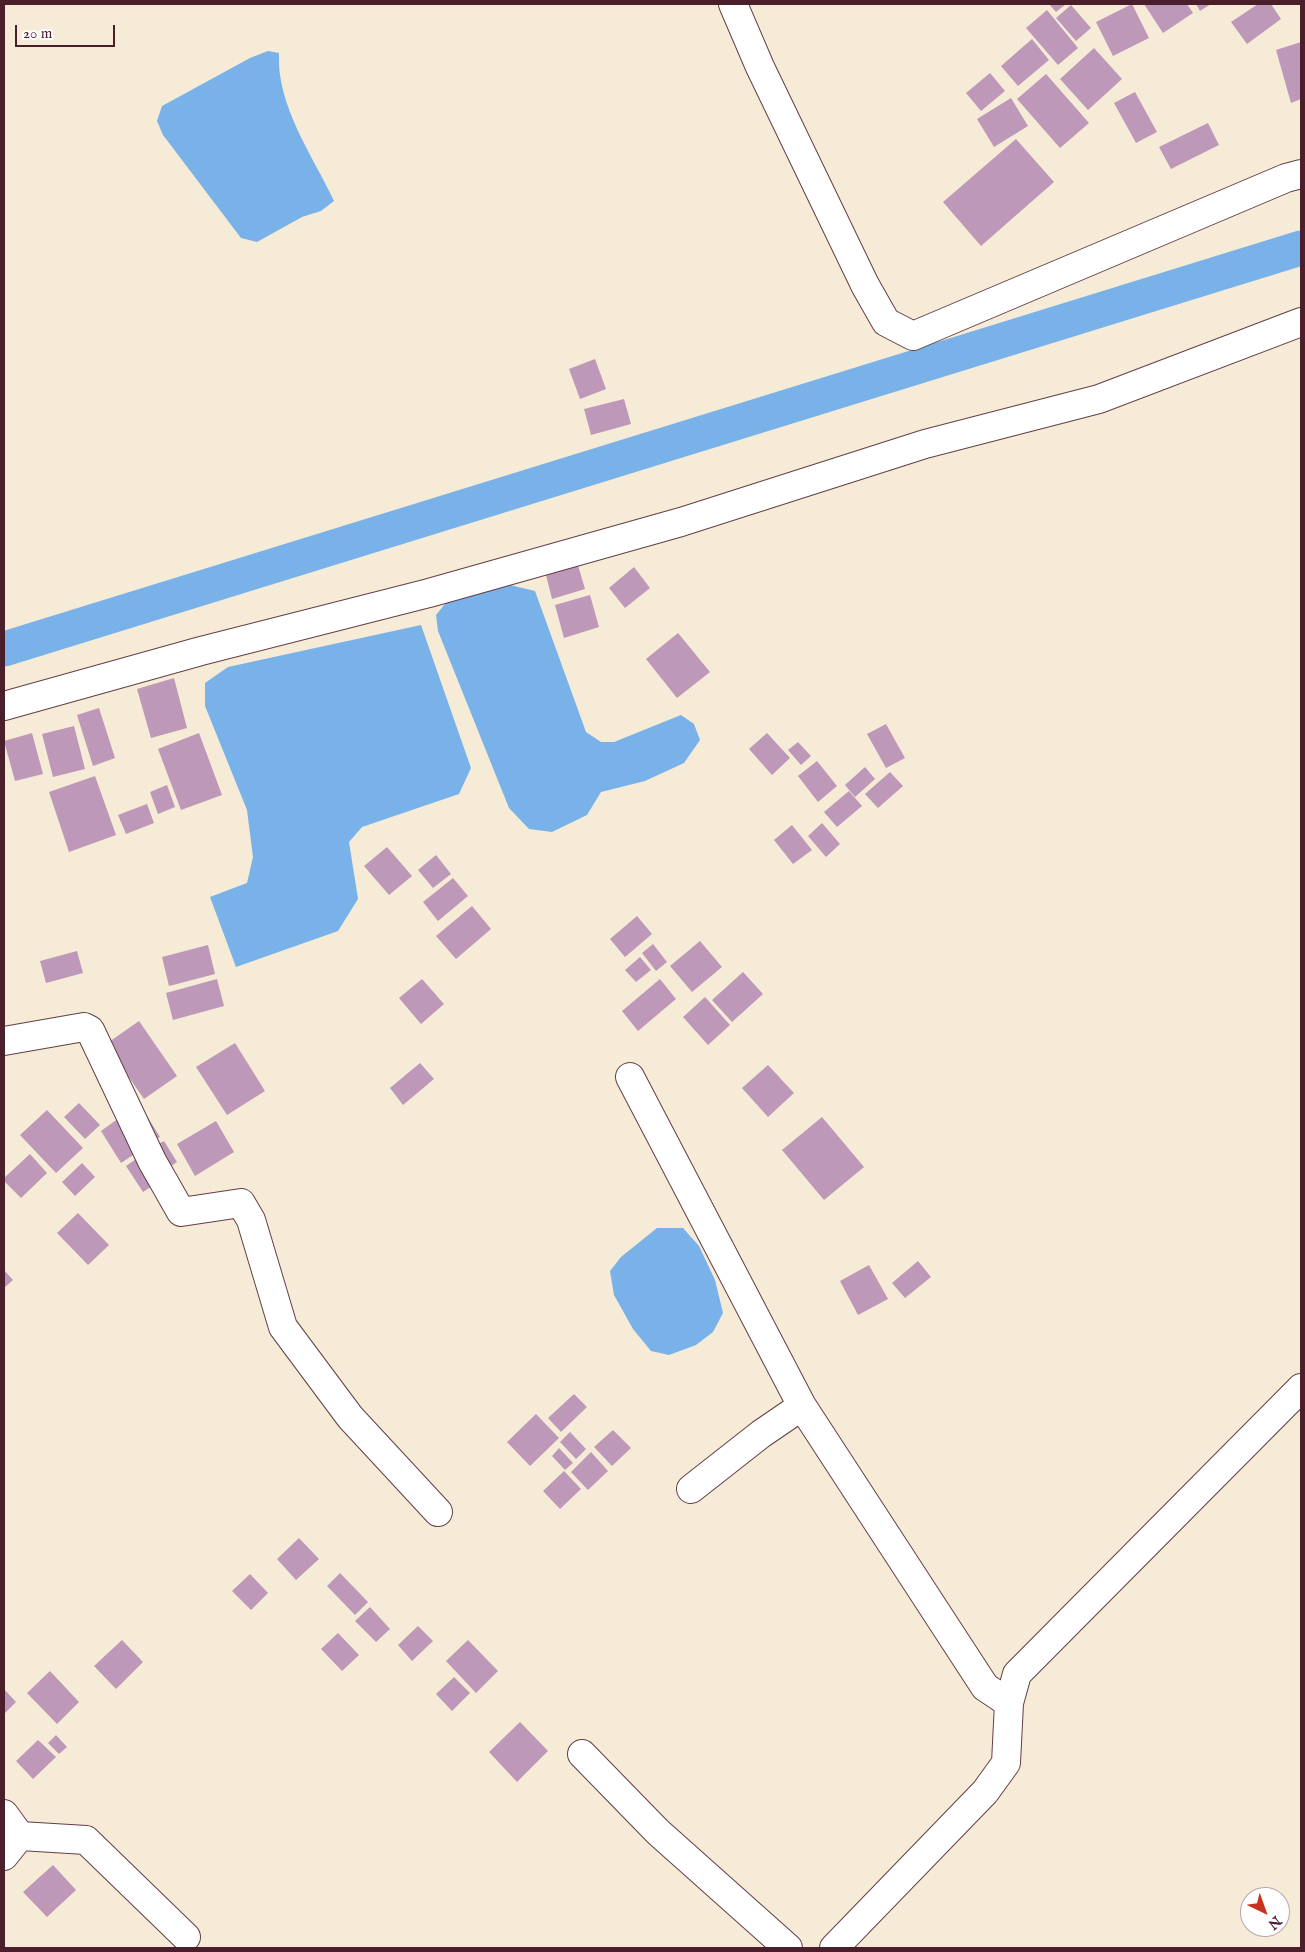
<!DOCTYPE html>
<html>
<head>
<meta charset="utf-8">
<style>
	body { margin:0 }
	#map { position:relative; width:1305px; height:1952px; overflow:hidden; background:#f5ebd7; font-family:"IM FELL English",serif }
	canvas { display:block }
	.frame { position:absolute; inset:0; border:5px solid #4a1f2b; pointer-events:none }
	.north { position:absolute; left:1240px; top:1887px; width:50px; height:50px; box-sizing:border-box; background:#fff; border:1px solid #b7a5aa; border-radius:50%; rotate:138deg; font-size:14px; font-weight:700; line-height:20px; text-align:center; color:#4a1f2b }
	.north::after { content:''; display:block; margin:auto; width:18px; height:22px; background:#c8321e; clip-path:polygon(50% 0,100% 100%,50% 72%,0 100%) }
	.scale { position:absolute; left:15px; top:25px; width:100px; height:22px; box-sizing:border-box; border:2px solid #4a1f2b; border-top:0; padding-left:6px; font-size:15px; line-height:18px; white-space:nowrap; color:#4a1f2b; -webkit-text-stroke:4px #fff; paint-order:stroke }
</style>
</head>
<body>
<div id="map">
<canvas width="1305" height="1952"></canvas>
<div class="frame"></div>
<div class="north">N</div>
<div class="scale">20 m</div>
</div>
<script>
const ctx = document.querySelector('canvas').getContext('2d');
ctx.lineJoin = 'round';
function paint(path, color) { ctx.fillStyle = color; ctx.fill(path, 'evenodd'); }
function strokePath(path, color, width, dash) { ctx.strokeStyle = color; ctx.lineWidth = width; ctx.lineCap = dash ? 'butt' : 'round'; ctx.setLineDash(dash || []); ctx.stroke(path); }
paint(new Path2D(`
	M268,51L279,53C276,105 313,156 334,201L321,211L302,217L257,242L241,238L163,135L157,121L162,106L250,58Z
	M510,585L535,591L586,732L601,742H614L681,715L694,724L700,740L684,763L645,781L601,792L587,815L552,832L529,829L509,808L438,631L436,615L448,600Z
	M421,625L471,768L459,794L362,827L349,842L358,899L338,931L236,967L210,897L247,883L253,857L247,810L205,706V683L228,667Z
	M657,1228H683L699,1246L715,1280L723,1313L713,1332L696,1345L669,1355L651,1351L633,1329L614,1295L610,1271L621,1257Z`), '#79b1e9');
strokePath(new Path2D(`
	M4,649L1301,248`), '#79b1e9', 35);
paint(new Path2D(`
	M1049,4H1066L1056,12Z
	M1132,4L1149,38L1113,56L1096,22Z
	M1144,4H1187L1193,13L1163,33Z
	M1196,4H1211L1200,11Z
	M1258,4H1271L1281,19L1247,44L1231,22Z
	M1071,5L1091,28L1076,41L1056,18Z
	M1047,10L1078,48L1058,65L1026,28Z
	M1032,39L1049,60L1018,86L1001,66Z
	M1301,42V99L1291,103L1276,50Z
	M1094,48L1122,79L1088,110L1060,79Z
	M990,73L1005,91L981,111L966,93Z
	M1046,74L1089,123L1060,148L1017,99Z
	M1135,92L1157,132L1136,143L1114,103Z
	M1011,98L1028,126L994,147L977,119Z
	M1208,123L1219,145L1171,169L1159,147Z
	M1016,139L1054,182L981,246L943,202Z
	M595,359L606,389L580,399L569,369Z
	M624,399L631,424L591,435L584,409Z
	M577,562L585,589L552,599L545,571Z
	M634,567L650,588L625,608L609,588Z
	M590,595L599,627L564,638L555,605Z
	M678,633L710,672L677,698L646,659Z
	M174,678L187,728L151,738L137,689Z
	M99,708L115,758L93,766L77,715Z
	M886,724L905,758L886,768L867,734Z
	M74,726L85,769L53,777L42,734Z
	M32,733L43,774L15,781L4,741Z
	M199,733L222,795L181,810L158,749Z
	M767,733L790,758L772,775L749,749Z
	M798,742L811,756L801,765L788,750Z
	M817,761L837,786L818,802L798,776Z
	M865,767L875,779L855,797L845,785Z
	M890,772L903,786L878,808L865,794Z
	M95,776L116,835L69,852L49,792Z
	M167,785L175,807L158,814L150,792Z
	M849,791L862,806L837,827L824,812Z
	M147,804L154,823L126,834L118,815Z
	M822,823L840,844L826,857L808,836Z
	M792,825L812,850L793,864L774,840Z
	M387,847L412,876L389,895L364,866Z
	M436,855L451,874L433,888L418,870Z
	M453,878L468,896L438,921L423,902Z
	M472,906L491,929L456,959L436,936Z
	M637,916L652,934L625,957L610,939Z
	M700,941L722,967L692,992L670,966Z
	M653,944L667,962L656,971L642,953Z
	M208,945L215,974L169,986L162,957Z
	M77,951L83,973L46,983L40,961Z
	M640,957L651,970L636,982L625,970Z
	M743,972L763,994L732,1022L712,1000Z
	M217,979L224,1006L173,1020L166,993Z
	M422,979L444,1004L421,1024L399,998Z
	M660,979L676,999L638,1031L622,1011Z
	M705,997L730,1025L708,1045L683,1017Z
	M139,1021L177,1076L144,1099L106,1044Z
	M235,1043L265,1091L227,1115L196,1067Z
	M420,1063L434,1079L403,1105L390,1088Z
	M768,1065L794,1093L768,1117L742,1088Z
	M79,1103L100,1125L85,1139L64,1117Z
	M47,1110L83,1148L56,1173L20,1135Z
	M145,1113L160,1137L149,1143L135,1120Z
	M822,1117L864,1167L824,1200L782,1150Z
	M119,1118L139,1151L121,1163L101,1131Z
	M216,1121L234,1152L195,1176L177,1144Z
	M164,1141L177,1162L162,1172L148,1150Z
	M30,1154L47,1173L21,1198L4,1181V1178Z
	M142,1155L160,1181L143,1192L126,1166Z
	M82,1163L95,1177L75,1196L62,1182Z
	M78,1213L109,1245L88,1265L57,1233Z
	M918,1261L931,1277L905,1298L892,1283Z
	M869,1265L888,1299L858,1315L840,1281Z
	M4,1270L13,1280L4,1288Z
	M574,1394L587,1407L561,1432L548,1418Z
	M536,1414L559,1438L530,1466L507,1442Z
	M613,1430L631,1448L612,1466L594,1447Z
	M570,1432L586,1449L576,1459L560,1442Z
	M559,1448L573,1463L565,1470L552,1456Z
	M591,1452L608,1471L588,1490L571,1472Z
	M564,1471L581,1489L560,1509L543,1491Z
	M299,1538L319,1559L296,1580L277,1559Z
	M340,1573L368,1602L355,1615L327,1586Z
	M250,1574L268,1593L251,1610L232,1591Z
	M370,1607L390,1629L376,1642L355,1621Z
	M418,1626L433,1641L412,1661L398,1645Z
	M338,1633L359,1655L342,1671L321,1649Z
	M122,1640L143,1662L116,1689L94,1666Z
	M468,1640L498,1671L476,1693L446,1661Z
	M50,1671L79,1702L57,1724L27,1693Z
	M454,1677L470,1693L452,1711L436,1694Z
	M4,1689L16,1702L4,1714Z
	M520,1722L548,1751L517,1782L489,1752Z
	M56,1735L67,1747L59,1754L48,1743Z
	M38,1740L56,1757L33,1779L16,1761Z
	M53,1865L76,1890L47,1917L23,1892Z`), '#bd98b8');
const minor = new Path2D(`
	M733,4L760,67L865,285L886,322L913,336L1286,178L1301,174
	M4,706L201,651L429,593L681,522L925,444L1099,399L1301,322
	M4,1041L84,1027L90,1030L152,1161L181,1212L241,1203L251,1220L283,1327L350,1417L438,1512
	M630,1077L802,1406
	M691,1489L761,1434L802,1406L985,1687L1009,1703
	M582,1754L658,1832L788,1948
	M4,1814L20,1836
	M4,1856L20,1836L86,1840L186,1937
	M834,1948L985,1792L1006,1763L1009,1703L1017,1674L1301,1388`);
strokePath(minor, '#643e45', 30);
strokePath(minor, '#fff', 28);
</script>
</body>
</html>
